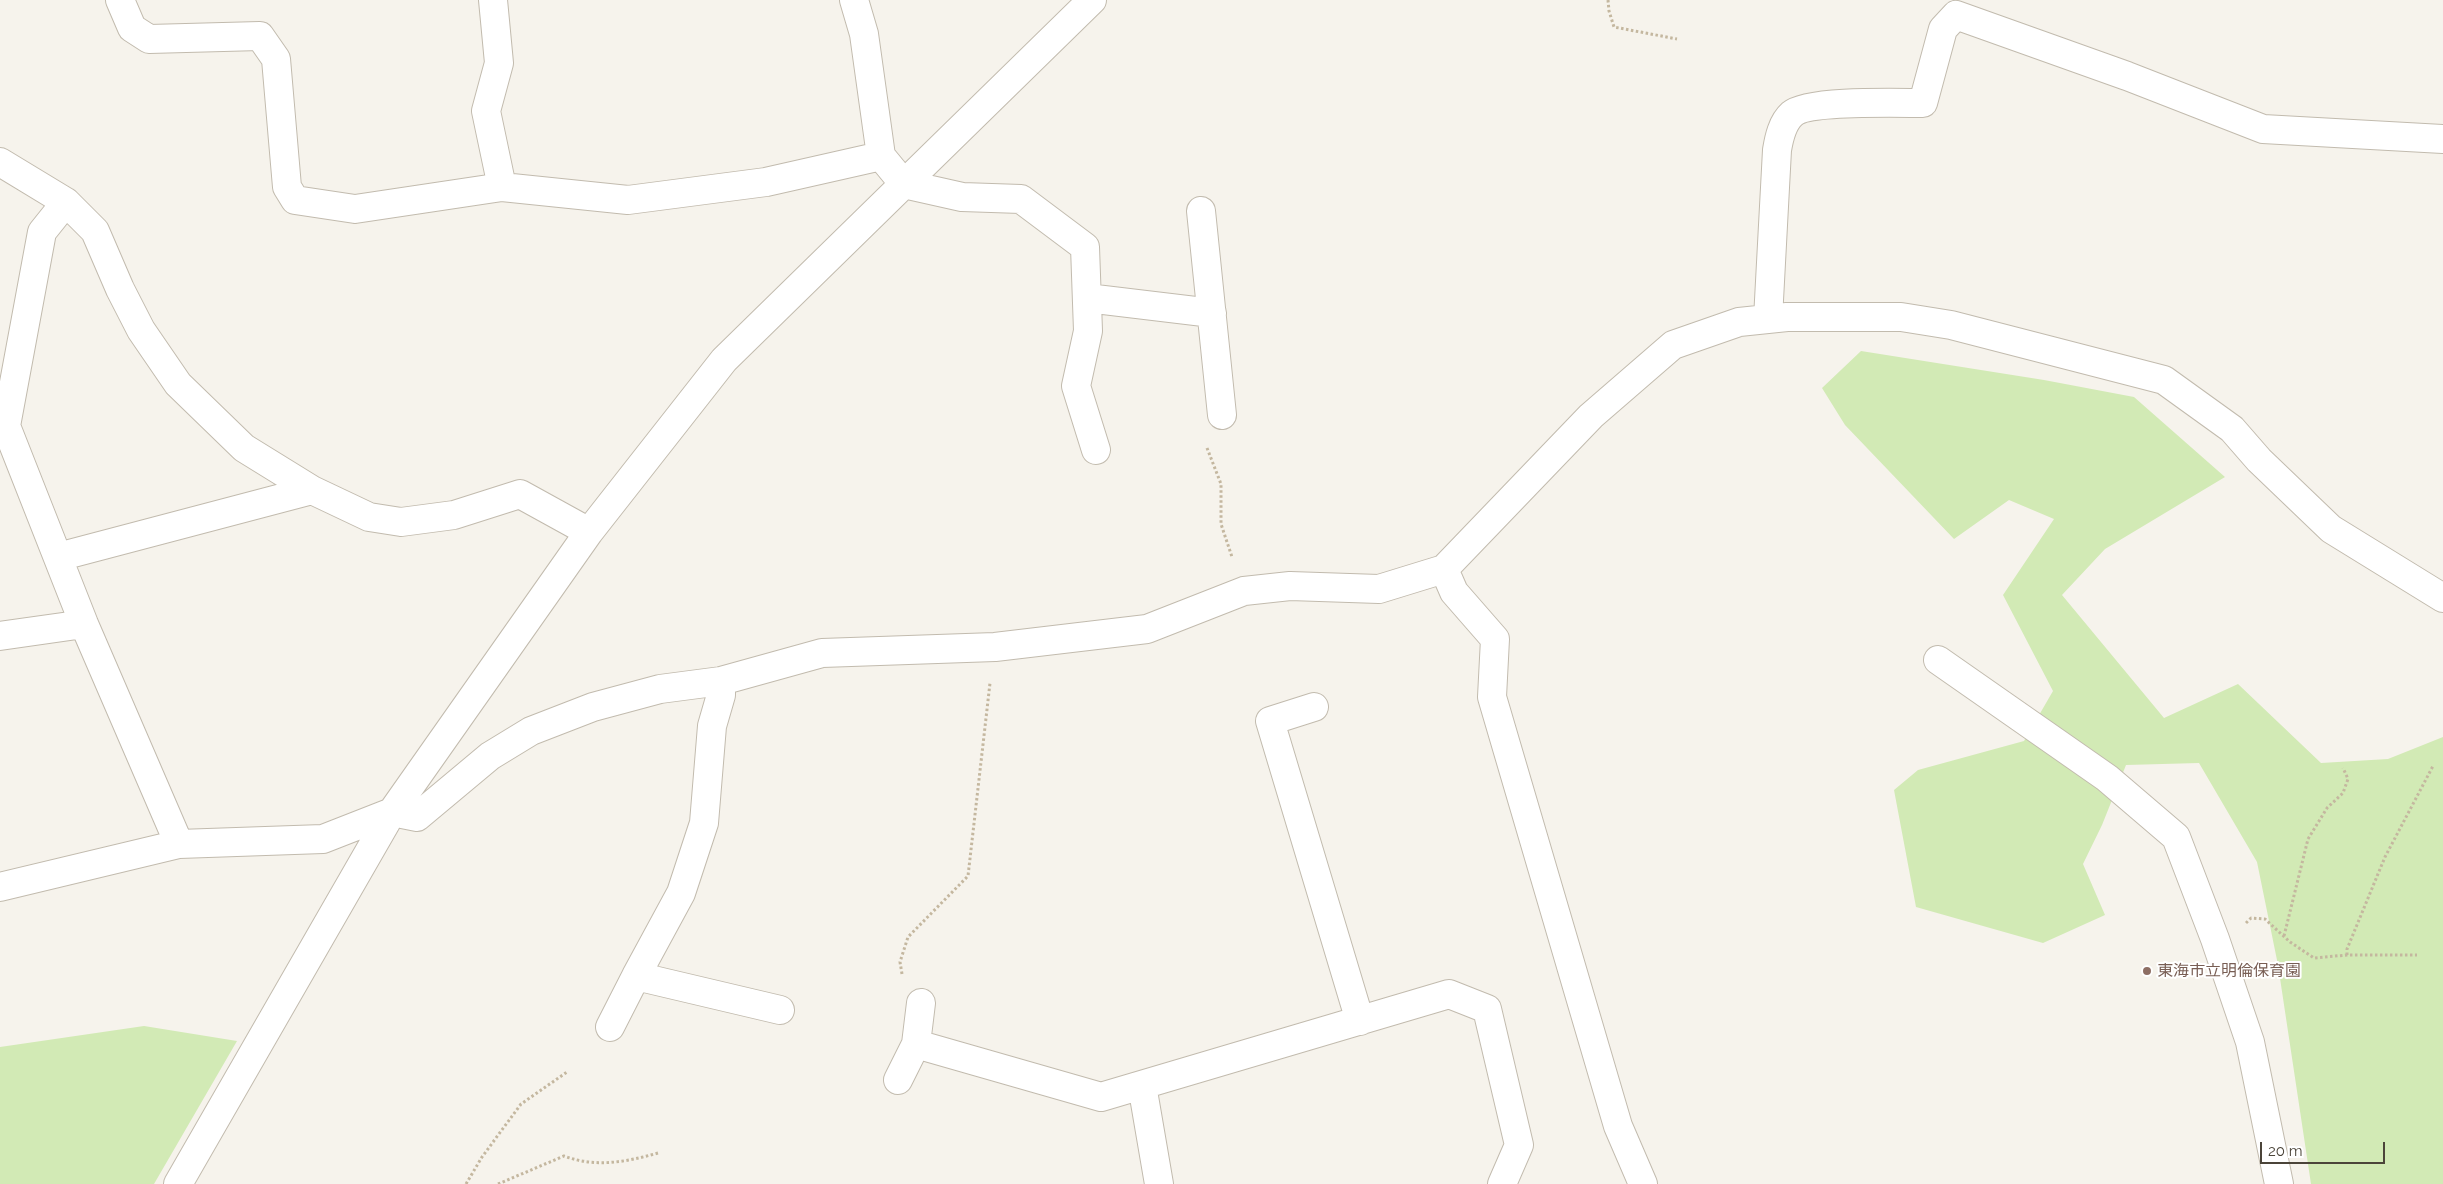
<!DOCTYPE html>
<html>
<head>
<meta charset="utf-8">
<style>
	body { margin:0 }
	#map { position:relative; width:2443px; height:1184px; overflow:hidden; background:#f6f3ec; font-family:Raleway,sans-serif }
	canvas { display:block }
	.scale { position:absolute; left:2260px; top:1142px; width:125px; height:22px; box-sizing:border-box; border:2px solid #4b4439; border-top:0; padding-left:6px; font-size:15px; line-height:18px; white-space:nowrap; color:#4b4439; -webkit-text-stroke:4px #fff; paint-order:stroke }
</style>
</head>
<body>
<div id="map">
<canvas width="2443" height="1184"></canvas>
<div class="scale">20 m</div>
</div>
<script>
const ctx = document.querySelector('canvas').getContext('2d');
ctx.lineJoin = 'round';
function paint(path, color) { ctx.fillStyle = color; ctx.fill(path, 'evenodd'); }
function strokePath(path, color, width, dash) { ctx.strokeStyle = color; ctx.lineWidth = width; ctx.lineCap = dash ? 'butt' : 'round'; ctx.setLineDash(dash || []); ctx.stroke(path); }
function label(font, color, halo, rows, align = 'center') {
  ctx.font = font + ' Raleway,"Noto Sans JP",sans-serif'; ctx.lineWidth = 4; ctx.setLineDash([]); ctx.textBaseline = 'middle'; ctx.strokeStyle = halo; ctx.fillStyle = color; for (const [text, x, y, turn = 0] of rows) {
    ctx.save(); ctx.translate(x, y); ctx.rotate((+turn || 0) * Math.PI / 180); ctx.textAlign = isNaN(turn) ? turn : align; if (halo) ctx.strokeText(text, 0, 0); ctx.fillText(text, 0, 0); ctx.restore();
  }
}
paint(new Path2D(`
	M1861,351L2044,380L2134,397L2225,477L2105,549L2062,595L2164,718L2238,684L2321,763L2388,759L2443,737V1184H2311L2278,965L2257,862L2199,763L2126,765L2102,825L2083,864L2105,915L2043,943L1916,907L1894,790L1918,770L2024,741L2053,691L2003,595L2054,519L2009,500L1954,539L1845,425L1822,388Z
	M144,1026L237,1041L154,1184H0V1047Z`), '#d2eab5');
const minor = new Path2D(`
	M120,0L132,28L149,39L260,36L276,59L287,187L295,200L355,209L502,187L628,200L766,182L881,156L904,184L962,197L1021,199L1085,247L1088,331L1076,386L1096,450
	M493,0L499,63L486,111L502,187
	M854,0L864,34L881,156
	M0,162L66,202L95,231L120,289L141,330L178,384L244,448L312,490L369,517L401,522L454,515L520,494L589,532
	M66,202L42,232L6,426L84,624L179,844
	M1201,211L1222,415
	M1087,298L1212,313
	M1768,319L1777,150C1779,138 1782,123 1792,114C1808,100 1898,103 1923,103L1943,29L1956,15L2127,76L2263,129L2443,139
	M58,557L312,490
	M1444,569L1454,592L1495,639L1492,697L1618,1126L1643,1184
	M0,636L84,624
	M1938,660L2107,778L2176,837L2215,939L2250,1042L2279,1184
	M721,681V695L712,726L704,823L681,893L636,976L780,1010
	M1314,707L1270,721L1360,1021
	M0,887L179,844L323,839L392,812L417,817L490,756L531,731L593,707L660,689L721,681L822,653L995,647L1147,629L1244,591L1290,586L1379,589L1444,569L1591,416L1673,345L1739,322L1787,317H1901L1951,325L2164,380L2232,429L2259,460L2331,529L2443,598
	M610,1027L636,976
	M916,1044L1101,1097L1449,994L1487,1009L1519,1145L1502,1184
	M898,1080L916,1044L921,1003
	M1142,1085L1159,1184
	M178,1184L392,812L589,532L724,360L1092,0`);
strokePath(minor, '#c2bbae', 30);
strokePath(new Path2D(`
	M1608,0L1609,11L1614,27L1677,39
	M1207,448L1221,484V524L1232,557
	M2246,923L2251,918L2265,919L2290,942L2314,958L2347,955H2417
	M2284,936L2308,839L2327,808L2343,793L2348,779L2343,768
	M2347,955V949L2385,857L2433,766
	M902,974L900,962L908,937L968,876L990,683
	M466,1184L482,1157L521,1104L567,1072
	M498,1184L564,1156C596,1168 626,1162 658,1153`), '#c4b79f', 3, [2.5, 2.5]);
strokePath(minor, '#fff', 28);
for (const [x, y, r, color] of [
	[2147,971,5,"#8d6e63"]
]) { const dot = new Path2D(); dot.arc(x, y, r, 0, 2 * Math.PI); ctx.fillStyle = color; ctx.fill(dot); strokePath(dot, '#fff', 2); }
label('16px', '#785e54', '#fff', [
	["東海市立明倫保育園",2157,971]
], 'left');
</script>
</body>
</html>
